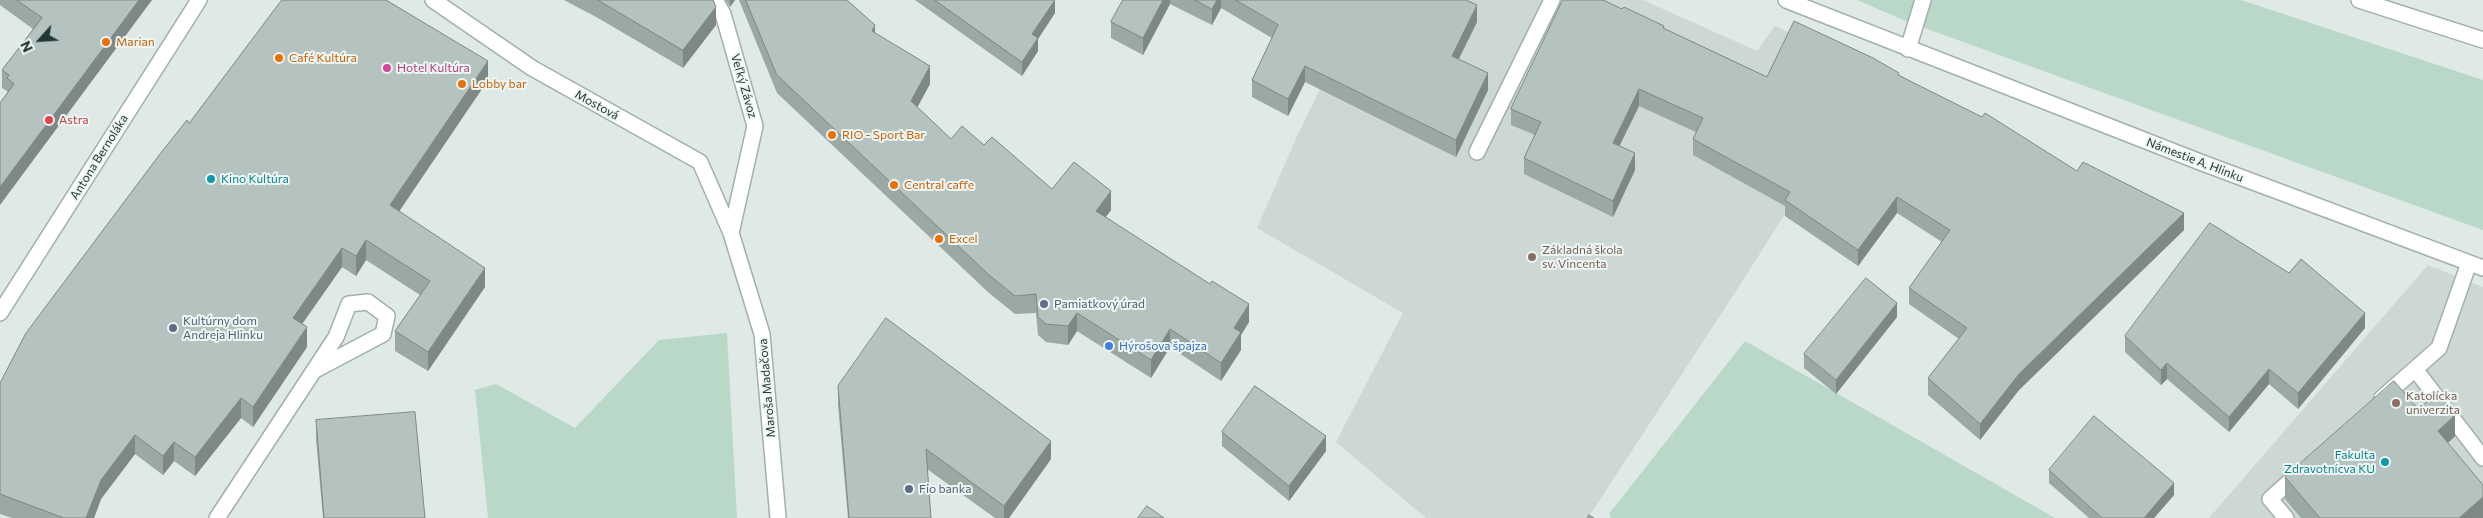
<!DOCTYPE html>
<html>
<head>
<meta charset="utf-8">
<style>
	body { margin:0 }
	#map { position:relative; width:2483px; height:518px; overflow:hidden; background:#dfe9e6; font-family:Commissioner,sans-serif }
	canvas { display:block }
	.north { position:absolute; left:15px; top:15px; width:50px; height:50px; -webkit-text-stroke:4px #eef6f3; paint-order:stroke; rotate:244deg; font-size:14px; font-weight:700; line-height:20px; text-align:center; color:#213735 }
	.north::after { content:''; display:block; margin:auto; width:18px; height:22px; background:#213735; clip-path:polygon(50% 0,100% 100%,50% 72%,0 100%) }
</style>
</head>
<body>
<div id="map">
<canvas width="2483" height="518"></canvas>
<div class="north">N</div>
</div>
<script>
const ctx = document.querySelector('canvas').getContext('2d');
ctx.lineJoin = 'round';
function paint(path, color) { ctx.fillStyle = color; ctx.fill(path, 'evenodd'); }
function strokePath(path, color, width, dash) { ctx.strokeStyle = color; ctx.lineWidth = width; ctx.lineCap = dash ? 'butt' : 'round'; ctx.setLineDash(dash || []); ctx.stroke(path); }
function label(font, color, halo, rows, align = 'center') {
  ctx.font = font + ' Commissioner,sans-serif'; ctx.lineWidth = 4; ctx.setLineDash([]); ctx.textBaseline = 'middle'; ctx.strokeStyle = halo; ctx.fillStyle = color; for (const [text, x, y, turn = 0] of rows) {
    ctx.save(); ctx.translate(x, y); ctx.rotate((+turn || 0) * Math.PI / 180); ctx.textAlign = isNaN(turn) ? turn : align; if (halo) ctx.strokeText(text, 0, 0); ctx.fillText(text, 0, 0); ctx.restore();
  }
}
paint(new Path2D(`
	M1364,0H1643L1757,51L1775,26L1875,72L1740,285L1588,518H1426L1336,442L1403,313L1257,228L1298,134Z
	M2428,265L2483,287V518H2209Z`), '#cdd8d5');
paint(new Path2D(`
	M1857,0H2241L2483,80V230L1908,22Z
	M727,333L737,518H488L475,390L496,384L575,428L659,340Z
	M1745,341L2055,518H1611L1609,514Z`), '#b9d8c7');
const minor = new Path2D(`
	M433,0L532,68L700,162L731,233L762,334L778,518
	M715,0L723,14L755,126L731,233
	M1786,0L2200,162L2483,268
	M2359,0L2483,40
	M1908,49L1923,0
	M1477,152L1552,0
	M0,313L199,0
	M2415,369L2483,458
	M2382,398L2439,348L2469,263
	M217,518L336,337L349,304L368,302L387,316L383,334L315,370
	M2286,518L2270,499L2300,472`);
strokePath(minor, '#a2b0ad', 18);
strokePath(minor, '#fff', 15);
paint(new Path2D(`
	M0,0H152L7,94V91L2,88V70L33,29L0,5Z
	M564,0H713L716,25L683,68L598,18Z
	M725,0H735L730,7Z
	M739,0H847L875,33L930,84L917,107L951,139L984,145L1052,189L1111,210L1106,217L1249,322L1241,335V350L1221,381L1170,347L1151,378L1077,331L1068,345L1046,342L1038,335L1036,313L1015,314L989,293L777,93Z
	M915,0H1055V13L1038,39V51L1022,76Z
	M1123,0H1466L1477,22L1459,59L1488,90L1456,157L1305,82L1288,116L1252,97V80L1272,38L1221,8L1212,25L1170,4L1143,55L1111,38V22Z
	M1622,9L1767,77L1899,75L2077,171L2184,230L2019,390L1980,440L1928,395V378L1959,339L1909,304V288L1942,242L1897,213L1858,266L1785,216V206L1693,155V139L1696,132L1639,106L1619,146L1635,170L1613,217L1524,174V158L1535,135L1511,125V109Z
	M488,80L399,211L485,287L428,371L395,351V331L420,295L366,260L356,276L342,267L302,324L307,347L253,427L241,418L195,476L174,461L163,475L135,454L101,499L94,518H12L0,514V383L189,123Z
	M1897,317L1836,394L1804,368V354Z
	M2365,328L2298,409L2269,384L2229,432L2167,379L2161,385L2125,352V336Z
	M838,386L1051,459L1009,518H995L927,469L931,518H848L838,405Z
	M316,420L425,518H323L316,439Z
	M1222,432L1326,451L1289,501L1222,446Z
	M2455,436L2448,443L2483,518H2301L2285,499V477Z
	M2049,470L2174,495L2154,518H2089L2049,483Z`), '#9ba8a4');
paint(new Path2D(`
	M139,0H152L0,205V187Z
	M730,0H735L730,7Z
	M1055,0V13L1038,39V51L1022,76V62L1032,34Z
	M1163,0H1170V4L1143,55V38Z
	M1217,0H1221V8L1212,25V9Z
	M1477,5V22L1452,72V56Z
	M716,7V25L683,68V50Z
	M875,25V43L872,31Z
	M488,61V80L390,225V205Z
	M930,66V84L911,119V101Z
	M1305,66V82L1288,116V99Z
	M1488,73V90L1456,157V140Z
	M1639,89V106L1613,159V143Z
	M1635,153V170L1613,217V201Z
	M1111,191V210L1096,229V211Z
	M1897,197V213L1858,266V250Z
	M2184,213V230L2019,390L1980,440V424L2019,374Z
	M366,240V260L356,276V256Z
	M342,248V267L293,337V318Z
	M485,268V287L428,371V352Z
	M1897,303V317L1836,394V380Z
	M1249,304V322L1241,335V350L1221,381V363L1234,328Z
	M1077,313V331L1068,345V326Z
	M2365,313V328L2298,409V393Z
	M307,327V347L253,427V407Z
	M1170,329V347L1151,378V360Z
	M2167,363V379L2161,385V370Z
	M2269,369V384L2229,432V417Z
	M241,398V418L195,476V457Z
	M2455,415V436L2438,452V431Z
	M135,435V454L101,499L94,518H86L101,480Z
	M1326,436V451L1289,501V486Z
	M1051,441V459L1009,518H1004V506Z
	M174,442V461L163,475V456Z
	M2174,483V495L2154,518H2144Z
	M2483,497V518H2459Z`), '#7e8886');
const building = new Path2D(`
	M17,0H139L0,187V103L14,84L7,78L9,75L2,70L42,18Z
	M282,0H386L488,61L390,205L485,268L428,352L395,331L430,281L366,240L356,256L342,248L293,318L307,327L253,407L241,398L195,457L174,442L163,456L135,435L101,480L86,518H64L0,494V383L26,333L160,154L187,120L189,123Z
	M598,0H713L716,7L683,50Z
	M746,0H847L875,25L872,31L930,66L911,101L951,139L962,126L984,145L992,137L1052,189L1074,162L1111,191L1096,211L1210,284L1212,281L1249,304L1234,328L1241,332L1221,363L1170,329L1151,360L1077,313L1068,326L1046,324L1038,317L1036,294L1015,296L989,275L777,75Z
	M935,0H1055L1032,34L1038,38L1022,62Z
	M1123,0H1163L1143,38L1111,22Z
	M1195,0H1217L1212,9Z
	M1236,0H1466L1477,5L1452,56L1488,73L1456,140L1305,66L1288,99L1252,80L1278,25Z
	M1563,0H1603L1622,9L1624,7L1664,26L1663,28L1767,77L1794,21L1873,58L1899,73L1898,75L1982,117L1985,113L2077,171L2083,162L2184,213L2019,374L1980,424L1928,378L1967,328L1909,288L1950,230L1897,197L1858,250L1785,200L1790,192L1693,139L1703,118L1639,89L1613,143L1635,153L1613,201L1524,158L1541,122L1511,109Z
	M2210,223L2289,273L2301,259L2365,313L2298,393L2269,369L2229,417L2167,363L2161,370L2125,336Z
	M1866,278L1897,303L1836,380L1804,354Z
	M886,318L1051,441L1004,506L926,449L931,518H849L838,386Z
	M2394,381L2418,409L2438,393L2455,415L2438,431L2483,485V497L2459,518H2320L2285,477Z
	M1255,386L1326,436L1289,486L1222,432Z
	M415,412L425,518H324L316,420Z
	M2094,416L2174,483L2144,518H2102L2049,470Z
	M1147,506L1164,518H1138Z
	M1589,515L1594,518H1588Z`);
paint(building, '#b4c3bf');
strokePath(building, '#7e8886', 1);
for (const [x, y, r, color] of [
	[106,42,5,"#e8710a"],
	[279,58,5,"#e8710a"],
	[387,68,5,"#d1479c"],
	[462,84,5,"#e8710a"],
	[49,120,5,"#e0444e"],
	[832,135,5,"#e8710a"],
	[211,179,5,"#0f9aa8"],
	[894,185,5,"#e8710a"],
	[939,239,5,"#e8710a"],
	[1532,257,5,"#8d6e63"],
	[1044,304,5,"#5c6f8a"],
	[173,328,5,"#5c6f8a"],
	[1109,346,5,"#3f7fe0"],
	[2396,403,5,"#8d6e63"],
	[2385,462,5,"#0f9aa8"],
	[909,489,5,"#5c6f8a"]
]) { const dot = new Path2D(); dot.arc(x, y, r, 0, 2 * Math.PI); ctx.fillStyle = color; ctx.fill(dot); strokePath(dot, '#eef6f3', 2); }
label('12px', '#c56008', '#eef6f3', [
	["Marian",116,42],
	["Café Kultúra",289,58],
	["Lobby bar",472,84],
	["RIO - Sport Bar",842,135],
	["Central caffe",904,185],
	["Excel",949,239]
], 'left');
label('12px', '#b23c85', '#eef6f3', [
	["Hotel Kultúra",397,68]
], 'left');
label('12px', '#213735', '#eef6f3', [
	["Veľký Závoz",744,86,74],
	["Mostová",597,105,29],
	["Antona Bernoláka",99,157,-58],
	["Námestie A. Hlinku",2195,160,21],
	["Maroša Madačova",767,388,-95]
]);
label('12px', '#be3a42', '#eef6f3', [
	["Astra",59,120]
], 'left');
label('12px', '#0d838f', '#eef6f3', [
	["Kino Kultúra",221,179],
	["Fakulta",2375,455,"right"],
	["Zdravotnícva KU",2375,469,"right"]
], 'left');
label('12px', '#785e54', '#eef6f3', [
	["Základná škola",1542,250],
	["sv. Vincenta",1542,264],
	["Katolícka",2406,396],
	["univerzita",2406,410]
], 'left');
label('12px', '#4e5e75', '#eef6f3', [
	["Pamiatkový úrad",1054,304],
	["Kultúrny dom",183,321],
	["Andreja Hlinku",183,335],
	["Fio banka",919,489]
], 'left');
label('12px', '#366cbe', '#eef6f3', [
	["Hýrošova špajza",1119,346]
], 'left');
</script>
</body>
</html>
